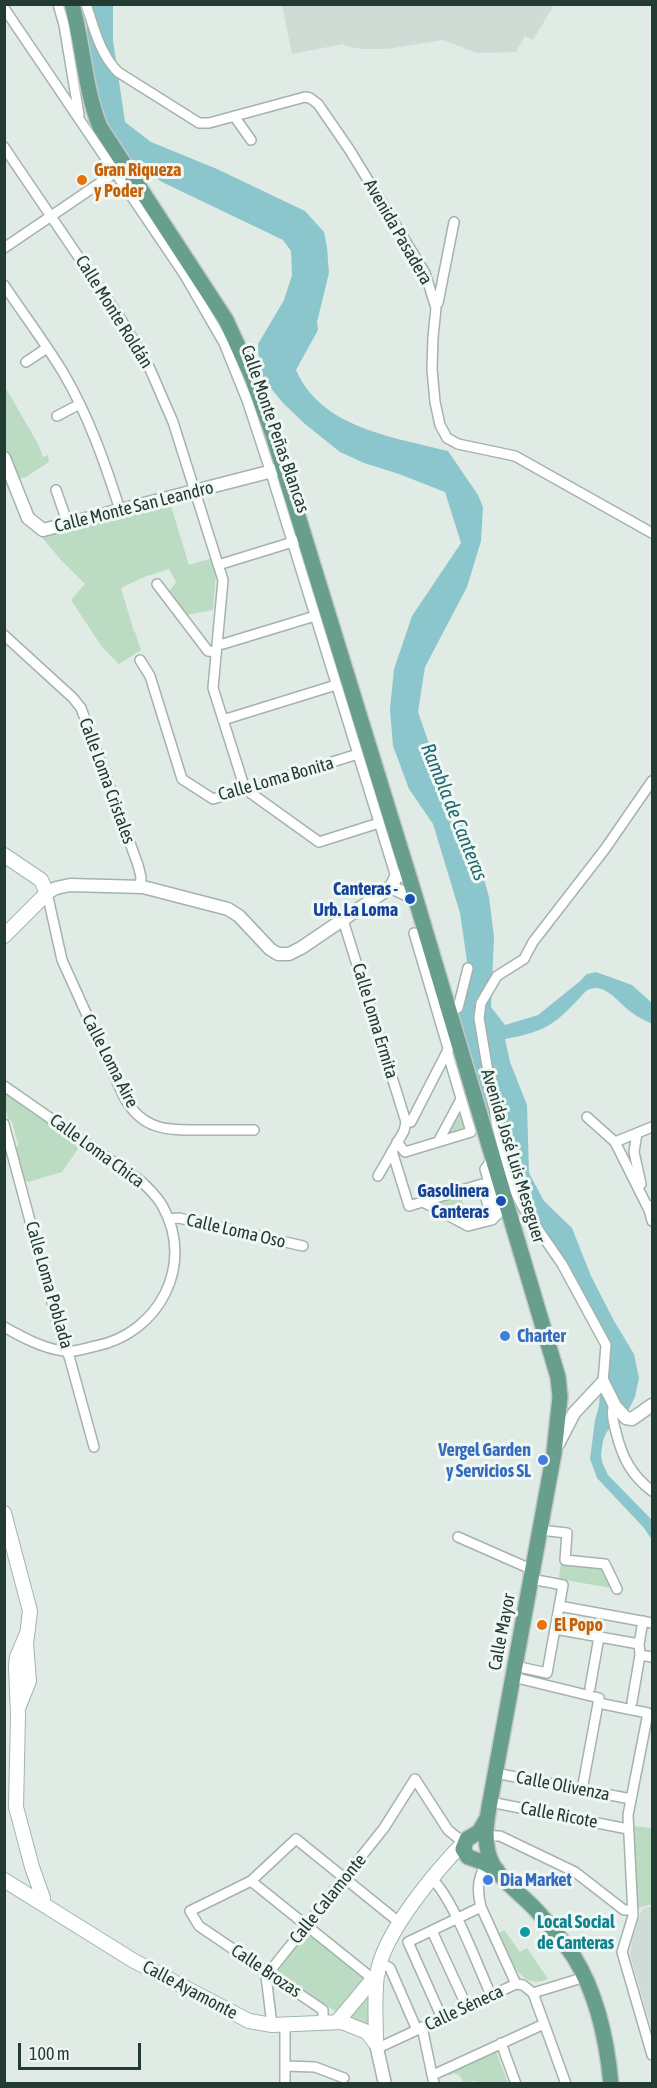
<!DOCTYPE html>
<html>
<head>
<meta charset="utf-8">
<style>
	body { margin:0 }
	#map { position:relative; width:657px; height:2088px; overflow:hidden; background:#e1ebe6; font-family:"Asap Condensed",sans-serif }
	canvas { display:block }
	.frame { position:absolute; inset:0; border:6px solid #223b33; pointer-events:none }
	.scale { position:absolute; left:18px; top:2043px; width:123px; height:27px; box-sizing:border-box; border:3px solid #223b33; border-top:0; padding-left:8px; font-size:18px; line-height:21px; white-space:nowrap; color:#223b33; -webkit-text-stroke:4px #f1f8f4; paint-order:stroke }
</style>
</head>
<body>
<div id="map">
<canvas width="657" height="2088"></canvas>
<div class="frame"></div>
<div class="scale">100 m</div>
</div>
<script>
const ctx = document.querySelector('canvas').getContext('2d');
ctx.lineJoin = 'round';
function paint(path, color) { ctx.fillStyle = color; ctx.fill(path, 'evenodd'); }
function strokePath(path, color, width, dash) { ctx.strokeStyle = color; ctx.lineWidth = width; ctx.lineCap = dash ? 'butt' : 'round'; ctx.setLineDash(dash || []); ctx.stroke(path); }
function label(font, color, halo, rows, align = 'center') {
  ctx.font = font + ' "Asap Condensed",sans-serif'; ctx.lineWidth = 6; ctx.setLineDash([]); ctx.textBaseline = 'middle'; ctx.strokeStyle = halo; ctx.fillStyle = color; for (const [text, x, y, turn = 0] of rows) {
    ctx.save(); ctx.translate(x, y); ctx.rotate((+turn || 0) * Math.PI / 180); ctx.textAlign = isNaN(turn) ? turn : align; if (halo) ctx.strokeText(text, 0, 0); ctx.fillText(text, 0, 0); ctx.restore();
  }
}
paint(new Path2D(`
	M282,5V4L554,5L533,40L525,36L516,52L477,53L443,40L387,49H362L345,46L344,44L292,54Z
	M652,1906V2030L630,1955L632,1941L642,1909Z`), '#cfdbd5');
paint(new Path2D(`
	M4,385L38,444L43,457L48,455L49,462L26,477L17,479L5,448Z
	M170,503L189,565L212,558L216,573L213,610L186,615L169,592L176,582L169,569L144,577L121,588L134,632H135L141,650L119,664L102,647L71,600L85,584L61,560L40,535Z
	M9,1094L82,1143L62,1172L28,1182L24,1179L16,1148L18,1144L12,1122L8,1119L5,1107L4,1096Z
	M461,1099L471,1132L438,1142Z
	M461,1196L468,1222L438,1205L439,1202Z
	M561,1560L605,1564L617,1589L559,1579Z
	M633,1826L651,1828L652,1831V1904L638,1908Z
	M504,1930L520,1952L527,1948L548,1979C517,1992 510,1954 499,1933Z
	M307,1933L365,1979L347,2002L335,2011L277,1972Z
	M368,1988L376,2044L342,2022Z
	M496,2051L508,2083H482L473,2081L464,2083L459,2075L452,2073V2075H445Z`), '#bbdbc2');
paint(new Path2D(`
	M87,5H113V40L125,122L151,142L217,169L305,211L324,232L327,247L329,273L317,322L318,330L296,370C321,428 393,437 448,451L478,495L483,507L481,541L467,587L425,667L418,712L436,764L480,865L489,897L494,937L491,1007L505,1025L538,1015L579,982L587,974L596,972L632,985L652,1003V1024C645,1020 637,1017 631,1012C618,1003 604,980 586,991C556,1023 549,1031 505,1039L510,1062L527,1105L529,1173L544,1201L572,1228L591,1276L614,1321L634,1354L639,1378L635,1397L626,1415L611,1427L606,1433L603,1441L601,1454L602,1462L608,1475L652,1520V1540L644,1528L597,1478L590,1459L595,1420L599,1406L603,1346L560,1265L521,1209H513L461,1039L458,1008L468,968L460,913L433,824L409,789L393,746L390,709L394,669L412,616L461,543L445,492L399,474L364,463L340,452L305,424L283,403L264,380L259,361L258,344L284,300L292,275L291,251L283,240L162,182L114,150L87,74Z`), '#8cc6cd');
const minor = new Path2D(`
	M58,4L64,25L79,115
	M86,4C94,28 100,54 118,72L199,123H209L305,97L310,98L318,104L349,149L425,273L436,308L433,337L432,369L435,402L440,425L447,438L458,444L515,456L652,533
	M4,8L184,274L224,343L247,400L271,473L396,877
	M234,116L251,140
	M4,147L124,324L150,369L173,422L223,580L213,688L245,789L319,842L379,823
	M4,248L119,170
	M4,285C24,315 46,344 64,374C89,417 105,463 120,510
	M438,303L454,222
	M26,362L47,348
	M57,416L80,404
	M56,490L68,524
	M218,565L296,541
	M157,584L208,651L216,652
	M4,635L73,698L81,708L138,865L141,877L140,887
	M217,643L223,644L315,616
	M140,660L150,676L182,779L213,799L358,754
	M223,720L336,685
	M47,893L62,960L124,1097C143,1131 167,1130 202,1130C219,1130 237,1130 254,1130
	M343,920L406,1122
	M414,933L448,1048
	M449,1011L458,1008L468,968
	M4,1086L142,1182C150,1190 158,1197 163,1207C195,1265 159,1333 96,1346C86,1348 74,1353 64,1351C44,1349 22,1337 4,1327
	M587,1117L615,1142L649,1210
	M4,1124L64,1347L69,1356L94,1447
	M637,1133L634,1152L641,1184
	M397,1142L405,1152L471,1132L447,1051
	M438,1142L461,1099
	M615,1142L652,1127
	M392,1151L409,1206L482,1184L492,1220
	M378,1176L404,1131L406,1122H411L452,1042L457,1040
	M423,1202L468,1226L492,1220L498,1214L485,1169L493,1158
	M648,1205L652,1221
	M169,1219L179,1218L303,1246
	M603,1382L606,1345L562,1264L524,1209L513,1188L497,1126L479,1018L481,1003L497,976L524,959L533,942L605,849L652,781
	M615,1406L613,1408C611,1416 614,1424 616,1432C622,1457 631,1475 652,1491
	M540,1530L567,1533L565,1560L605,1564L617,1589
	M458,1537L533,1570
	M559,1606L652,1623
	M555,1629L639,1644
	M640,1655L652,1657
	M515,1666L547,1673L563,1585L531,1579
	M513,1677L599,1698L582,1790
	M590,1688L599,1637
	M632,1702L640,1655L639,1644L643,1621
	M598,1703L648,1713L628,1815L633,1916L622,1952L652,2055
	M495,1773L631,1799
	M490,1802L628,1829
	M486,1836H500L575,1872L624,1910H633
	M486,1864C477,1879 477,1891 481,1907L516,1984
	M432,1879C453,1898 478,1967 491,1995
	M251,1881L373,1979
	M432,1931L467,2007
	M408,1942L442,2018
	M408,1942L481,1907
	M381,1963L390,1968L417,2030
	M533,1993L585,1977
	M323,2022V2010L199,1926L190,1911L251,1881L296,1839L400,1923
	M272,2025L266,1976L384,1828L415,1779L448,1830L458,1838L467,1839
	M422,2027L434,2084
	M501,2043L516,2084
	M378,2048L516,1984L523,1985L533,1993L566,2084
	M285,2066L315,2067L344,2078
	M433,2075L544,2024
	M285,2084V2024`);
const tertiary = new Path2D(`
	M4,458L28,518L43,530L284,468
	M391,887L408,895L414,893
	M391,887L396,877L407,873
	M47,893L56,888L70,885L143,887L228,909L239,916L270,949L278,954H289L301,948L391,887
	M558,1444L574,1413L603,1382L615,1406L626,1418L632,1419L652,1405
	M376,2044L385,2084`);
const secondary = new Path2D(`
	M4,855L41,880L47,893L4,936
	M4,1513L30,1611L26,1644L29,1681L19,1706
	M28,1631L17,1657L16,1666L18,1716L16,1807L32,1867L43,1898L42,1903
	M4,1880L134,1961L249,2021L272,2025L342,2022L367,2032L376,2044
	M337,2022L378,1973
	M376,2044C376,2021 374,1997 377,1975C383,1933 436,1871 465,1841`);
const primary = new Path2D(`
	M72,4C83,44 85,91 100,127L226,320L252,377L273,435L414,893L558,1377L560,1397L554,1453L490,1802C487,1818 484,1835 488,1852C493,1876 521,1893 537,1911C550,1925 563,1941 574,1957C597,1994 607,2041 611,2084
	M486,1820L479,1832L467,1839L463,1849L468,1857L482,1862L497,1870`);
strokePath(minor, '#a4b3ad', 12);
strokePath(tertiary, '#a4b3ad', 15);
strokePath(secondary, '#a0b6ad', 16);
strokePath(primary, '#c1c8c6', 18);
strokePath(minor, '#fff', 9);
strokePath(tertiary, '#fff', 12);
strokePath(secondary, '#fff', 14);
strokePath(primary, '#689e8e', 15);
for (const [x, y, r, color] of [
	[82,180,6,"#e8710a"],
	[410,899,6,"#1a4fb4"],
	[501,1201,6,"#1a4fb4"],
	[505,1336,6,"#3f7fe0"],
	[543,1460,6,"#3f7fe0"],
	[542,1625,6,"#e8710a"],
	[488,1880,6,"#3f7fe0"],
	[525,1932,6,"#0f9aa8"]
]) { const dot = new Path2D(); dot.arc(x, y, r, 0, 2 * Math.PI); ctx.fillStyle = color; ctx.fill(dot); strokePath(dot, '#f1f8f4', 2); }
label('bold 18px', '#c56008', '#f1f8f4', [
	["Gran Riqueza",94,170],
	["y Poder",94,191],
	["El Popo",554,1625]
], 'left');
label('18px', '#223b33', '#f1f8f4', [
	["Avenida Pasadera",398,232,60],
	["Calle Monte Roldán",114,312,58],
	["Calle Monte Peñas Blancas",275,429,71],
	["Calle Monte San Leandro",134,507,-14],
	["Calle Loma Bonita",276,779,-16],
	["Calle Loma Cristales",107,781,70],
	["Calle Loma Ermita",375,1021,73],
	["Calle Loma Aire",110,1061,63],
	["Calle Loma Chica",97,1151,36],
	["Avenida José Luis Meseguer",513,1156,73],
	["Calle Loma Oso",236,1231,13],
	["Calle Loma Poblada",49,1285,74],
	["Calle Mayor",502,1632,-79],
	["Calle Olivenza",563,1786,11],
	["Calle Ricote",559,1815,11],
	["Calle Calamonte",328,1899,-51],
	["Calle Brozas",266,1971,34],
	["Calle Ayamonte",190,1990,28],
	["Calle Séneca",464,2008,-25]
]);
label('bold 18px', '#164399', '#f1f8f4', [
	["Canteras -",398,889],
	["Urb. La Loma",398,910],
	["Gasolinera",489,1191],
	["Canteras",489,1212]
], 'right');
label('bold 18px', '#366cbe', '#f1f8f4', [
	["Charter",517,1336],
	["Vergel Garden",531,1450,"right"],
	["y Servicios SL",531,1471,"right"],
	["Dia Market",500,1880]
], 'left');
label('bold 18px', '#0d838f', '#f1f8f4', [
	["Local Social",537,1922],
	["de Canteras",537,1943]
], 'left');
label('italic 20px', '#206973', '#f1f8f4', [
	["Rambla de Canteras",454,812,68]
]);
</script>
</body>
</html>
